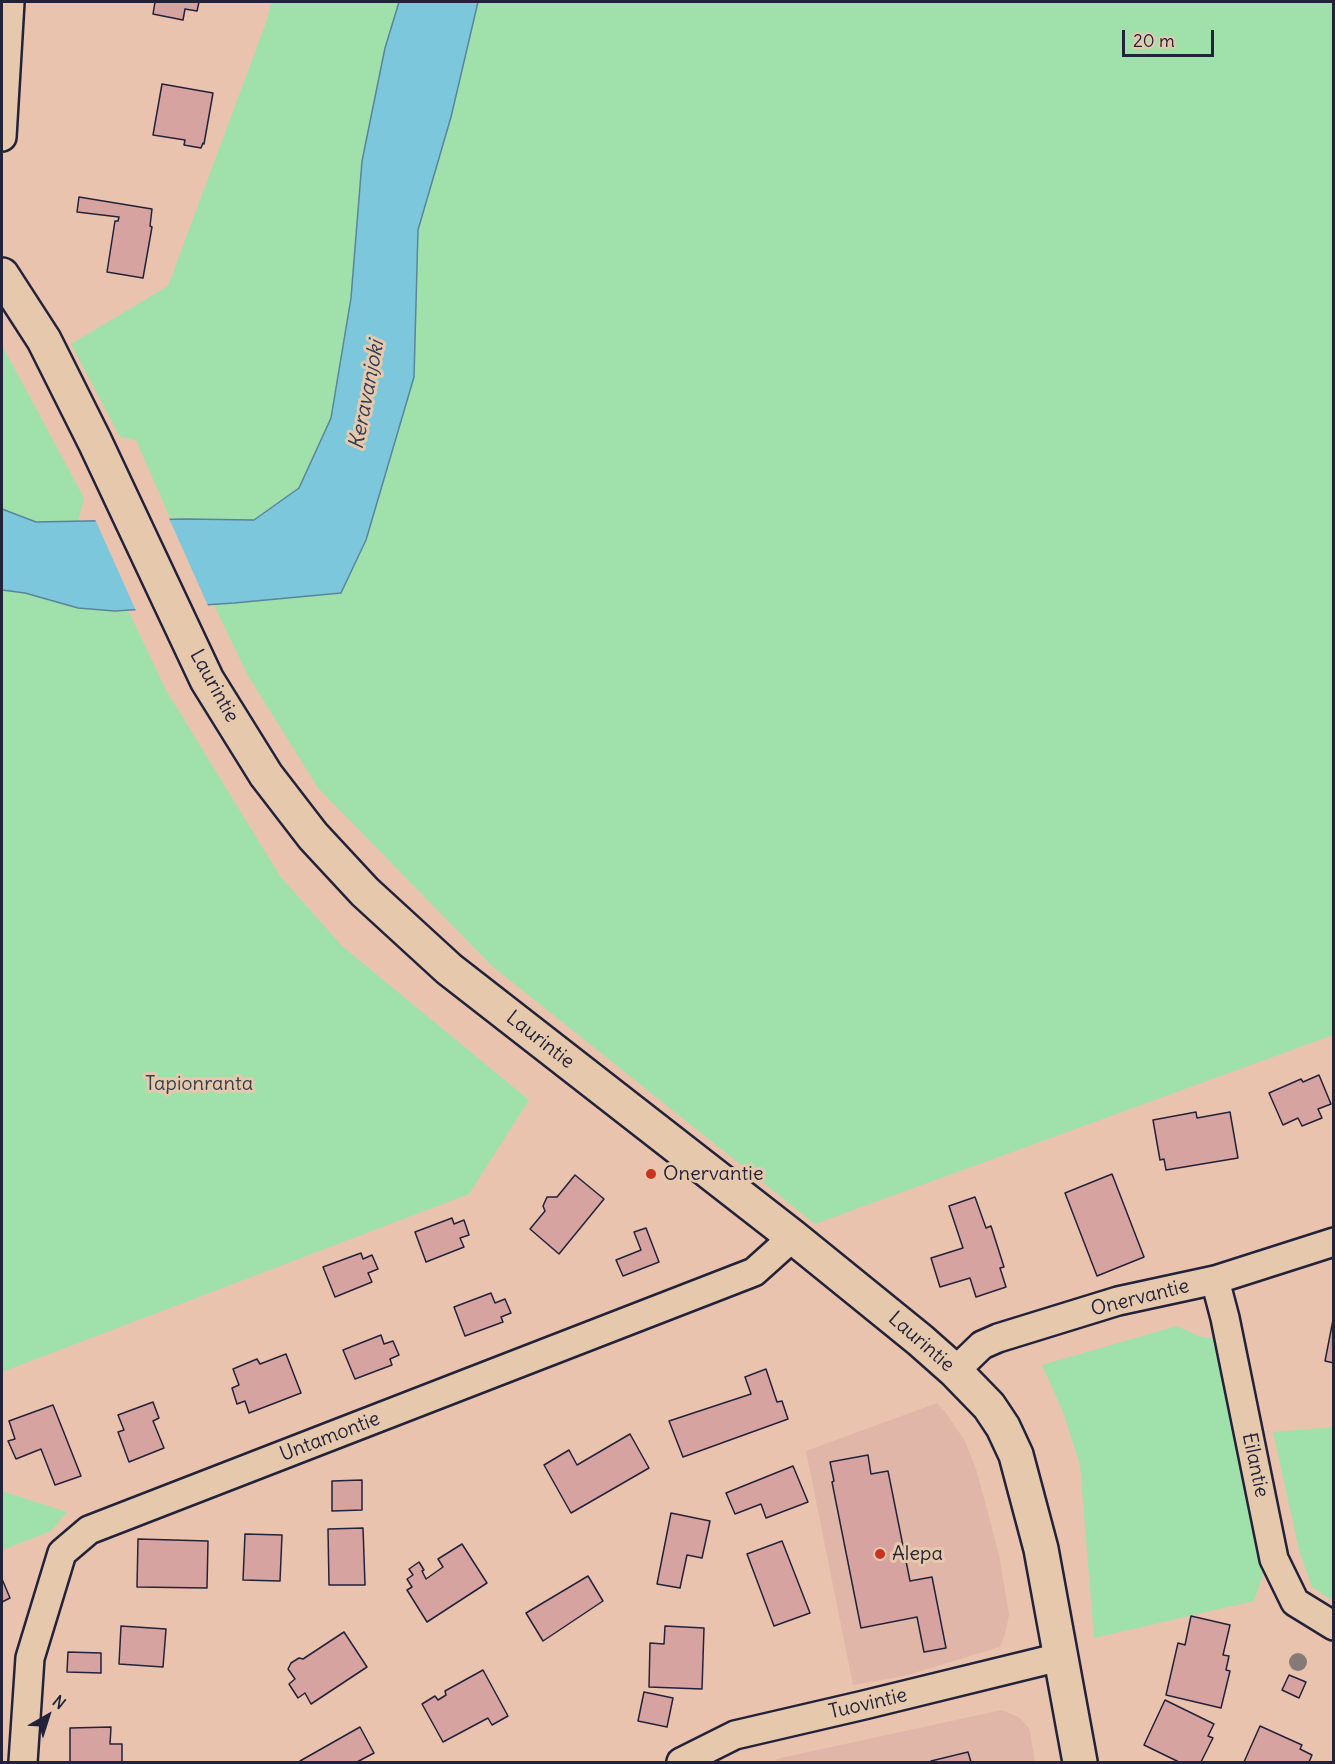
<!DOCTYPE html>
<html>
<head>
<meta charset="utf-8">
<style>
	body { margin:0 }
	#map { position:relative; width:1335px; height:1764px; overflow:hidden; background:#e9c3ae; font-family:Delius,sans-serif }
	canvas { display:block }
	.frame { position:absolute; inset:0; border:3px solid #22223b; pointer-events:none }
	.north { position:absolute; left:18px; top:1686px; width:60px; height:60px; -webkit-text-stroke:4px #e6c9ad; paint-order:stroke; rotate:39deg; font-size:16px; font-weight:700; line-height:24px; text-align:center; color:#22223b }
	.north::after { content:''; display:block; margin:auto; width:21px; height:27px; background:#22223b; clip-path:polygon(50% 0,100% 100%,50% 72%,0 100%) }
	.scale { position:absolute; left:1122px; top:30px; width:92px; height:27px; box-sizing:border-box; border:3px solid #22223b; border-top:0; padding-left:8px; font-size:18px; line-height:21px; white-space:nowrap; color:#22223b; -webkit-text-stroke:4px #e6c9ad; paint-order:stroke }
</style>
</head>
<body>
<div id="map">
<canvas width="1335" height="1764"></canvas>
<div class="frame"></div>
<div class="north">N</div>
<div class="scale">20 m</div>
</div>
<script>
const ctx = document.querySelector('canvas').getContext('2d');
ctx.lineJoin = 'round';
function paint(path, color) { ctx.fillStyle = color; ctx.fill(path, 'evenodd'); }
function strokePath(path, color, width, dash) { ctx.strokeStyle = color; ctx.lineWidth = width; ctx.lineCap = dash ? 'butt' : 'round'; ctx.setLineDash(dash || []); ctx.stroke(path); }
function label(font, color, halo, rows, align = 'center') {
  ctx.font = font + ' Delius,sans-serif'; ctx.lineWidth = 6; ctx.setLineDash([]); ctx.textBaseline = 'middle'; ctx.strokeStyle = halo; ctx.fillStyle = color; for (const [text, x, y, turn = 0] of rows) {
    ctx.save(); ctx.translate(x, y); ctx.rotate((+turn || 0) * Math.PI / 180); ctx.textAlign = isNaN(turn) ? turn : align; if (halo) ctx.strokeText(text, 0, 0); ctx.fillText(text, 0, 0); ctx.restore();
  }
}
paint(new Path2D(`
	M937,1403L946,1413L965,1441L977,1472L999,1555L1009,1615L1005,1634L1000,1647L904,1676L853,1685L806,1451Z
	M1002,1710L1020,1718L1029,1728L1035,1762H778L776,1759Z`), '#e0b6a8');
paint(new Path2D(`
	M271,2H399L385,48L362,161L351,298L331,418L299,488L255,520L170,518L136,440L120,437L71,344L168,286L267,20Z
	M478,2H1333V1035L815,1224L492,966L318,788L247,674L214,605L341,593L366,540L414,377L418,230L451,117Z
	M2,345L84,498L78,521L36,522L2,509L3,371Z
	M2,590L25,593L78,608L129,612L166,690L280,876L342,946L529,1100L469,1194L2,1372Z
	M1177,1326L1198,1336L1215,1339L1263,1575L1254,1601L1094,1638L1080,1465L1063,1412L1042,1365Z
	M1333,1427H1334L1333,1601L1312,1587L1299,1550L1273,1432Z
	M2,1491L67,1512L51,1531L2,1550Z`), '#a0e1ab');
const water = new Path2D(`
	M399,2H478L451,117L418,230L414,377L366,540L341,593L234,603L115,611L78,608L25,593L2,590V509L36,522L186,519L254,520L299,488L331,418L351,298L362,161L385,48Z`);
paint(water, '#7dc7dd');
strokePath(water, '#59859c', 1.5);
paint(new Path2D(`
	M168,516L209,608L137,613L94,517Z`), '#e9c3ae');
const building = new Path2D(`
	M155,2H199L197,11L185,9L183,20L153,14Z
	M162,84L213,93L204,144L203,143L201,148L184,145L185,140L153,135Z
	M79,197L152,209L150,226L152,227L143,278L107,272L115,221H118L119,217L77,212Z
	M1319,1075L1331,1104L1318,1109L1322,1118L1302,1126L1298,1118L1283,1125L1269,1093L1301,1079L1303,1082Z
	M1196,1112L1197,1118L1230,1112L1238,1158L1166,1170L1164,1159L1160,1160L1153,1120Z
	M1112,1174L1144,1257L1097,1276L1065,1193Z
	M575,1175L604,1199L559,1254L530,1229L545,1211L543,1206L547,1197H557Z
	M975,1197L986,1228L991,1226L1004,1267L1000,1268L1006,1287L976,1297L970,1278L940,1287L931,1258L963,1248L949,1206Z
	M452,1218L454,1224L464,1220L469,1235L460,1238L464,1247L426,1262L415,1232Z
	M646,1228L659,1262L623,1276L616,1260L641,1250L634,1232Z
	M361,1253L363,1259L372,1255L378,1269L368,1273L372,1282L335,1297L323,1267Z
	M491,1293L495,1303L505,1299L511,1313L501,1317L503,1322L465,1336L454,1307Z
	M1334,1315V1363L1325,1361Z
	M381,1335L384,1344L393,1341L399,1355L390,1359L392,1365L355,1379L343,1350Z
	M286,1354L301,1393L249,1413L245,1401L237,1404L232,1388L239,1385L233,1369L257,1359L260,1364Z
	M766,1369L777,1402L782,1401L788,1419L683,1457L669,1421L751,1394L745,1377Z
	M153,1402L159,1418L153,1421L164,1448L129,1462L118,1432L124,1430L118,1415Z
	M53,1405L81,1476L55,1485L41,1449L16,1459L8,1441L15,1439L9,1421Z
	M630,1434L649,1468L571,1513L544,1465L569,1450L577,1465Z
	M868,1455L871,1474L888,1471L910,1581L932,1577L946,1648L924,1652L917,1617L861,1628L832,1482L834,1481L830,1462Z
	M793,1466L808,1502L766,1518L761,1504L735,1514L726,1493Z
	M362,1480V1510L332,1511V1481Z
	M671,1513L710,1521L702,1558L687,1555L680,1588L657,1584Z
	M363,1528L365,1585H329L328,1529Z
	M245,1534L282,1535L280,1581L243,1580Z
	M138,1539L208,1541L207,1588L137,1587Z
	M782,1541L810,1613L774,1626L747,1554Z
	M462,1544L487,1583L427,1622L407,1590L412,1587L407,1579L413,1575L409,1569L419,1562L424,1570L422,1571L426,1579L443,1567L438,1559Z
	M588,1576L603,1601L543,1641L526,1613Z
	M2,1579L10,1598L2,1602Z
	M1191,1616L1230,1625L1223,1655L1229,1656L1226,1670L1230,1671L1221,1708L1166,1695L1178,1643L1185,1645Z
	M121,1626L166,1629L163,1667L119,1664Z
	M665,1626L704,1628L702,1689L649,1687L650,1643L664,1644Z
	M344,1632L367,1667L311,1704L305,1693L298,1698L289,1684L295,1679L288,1669L291,1663L299,1658L303,1659Z
	M68,1652L101,1653V1673L67,1672Z
	M483,1670L508,1716L492,1725L488,1718L443,1742L422,1704L435,1696L438,1700L446,1695L445,1691Z
	M1289,1675L1306,1682L1299,1698L1282,1690Z
	M644,1692L673,1698L667,1727L638,1721Z
	M1165,1700L1214,1724L1208,1736L1213,1738L1201,1762H1179L1144,1745Z
	M1260,1726L1302,1745L1300,1749L1312,1755L1309,1762H1244Z
	M111,1727L110,1744H122V1762H70V1728Z
	M360,1727L374,1753L357,1762H301L300,1761Z
	M968,1752L971,1762H932L931,1761Z`);
paint(building, '#d7a3a1');
strokePath(building, '#22223b', 1.5);
const minor = new Path2D(`
	M2,137L10,2
	M1215,1280L1225,1318L1274,1559L1295,1602L1334,1626
	M955,1371L982,1345L998,1338L1118,1301L1215,1280L1334,1242
	M23,1762L30,1658L62,1553L89,1530L754,1272L793,1237
	M681,1762L735,1735L864,1705L1060,1657`);
const tertiary = new Path2D(`
	M2,275L44,340L95,442L207,680L266,775L313,836L365,892L449,969L793,1237L920,1340L955,1371L989,1406L1003,1427L1016,1455L1041,1549L1080,1762`);
strokePath(minor, '#22223b', 32);
strokePath(tertiary, '#22223b', 38);
strokePath(minor, '#e6c9ad', 27);
strokePath(tertiary, '#e6c9ad', 33);
ctx.fillStyle = '#867a78';
for (const [x, y] of [
	[1298,1662]
]) { ctx.beginPath(); ctx.arc(x, y, 9, 0, 2 * Math.PI); ctx.fill(); }
for (const [x, y, r, color] of [
	[651,1174,6,"#c8321e"],
	[880,1554,6,"#c8321e"]
]) { const dot = new Path2D(); dot.arc(x, y, r, 0, 2 * Math.PI); ctx.fillStyle = color; ctx.fill(dot); strokePath(dot, '#e6c9ad', 2); }
label('20px', '#22223b', '#e6c9ad', [
	["Laurintie",214,686,61],
	["Laurintie",540,1040,38],
	["Onervantie",1140,1298,-14],
	["Laurintie",921,1342,41],
	["Untamontie",330,1437,-21],
	["Eilantie",1255,1465,78],
	["Tuovintie",868,1704,-13]
]);
label('20px', '#353f4c', '#e6c9ad', [
	["Tapionranta",199,1084]
]);
label('20px', '#22223b', '#e6c9ad', [
	["Onervantie",663,1174],
	["Alepa",892,1554]
], 'left');
label('italic 21px', '#303b53', '#e6c9ad', [
	["Keravanjoki",367,395,-79]
]);
</script>
</body>
</html>
